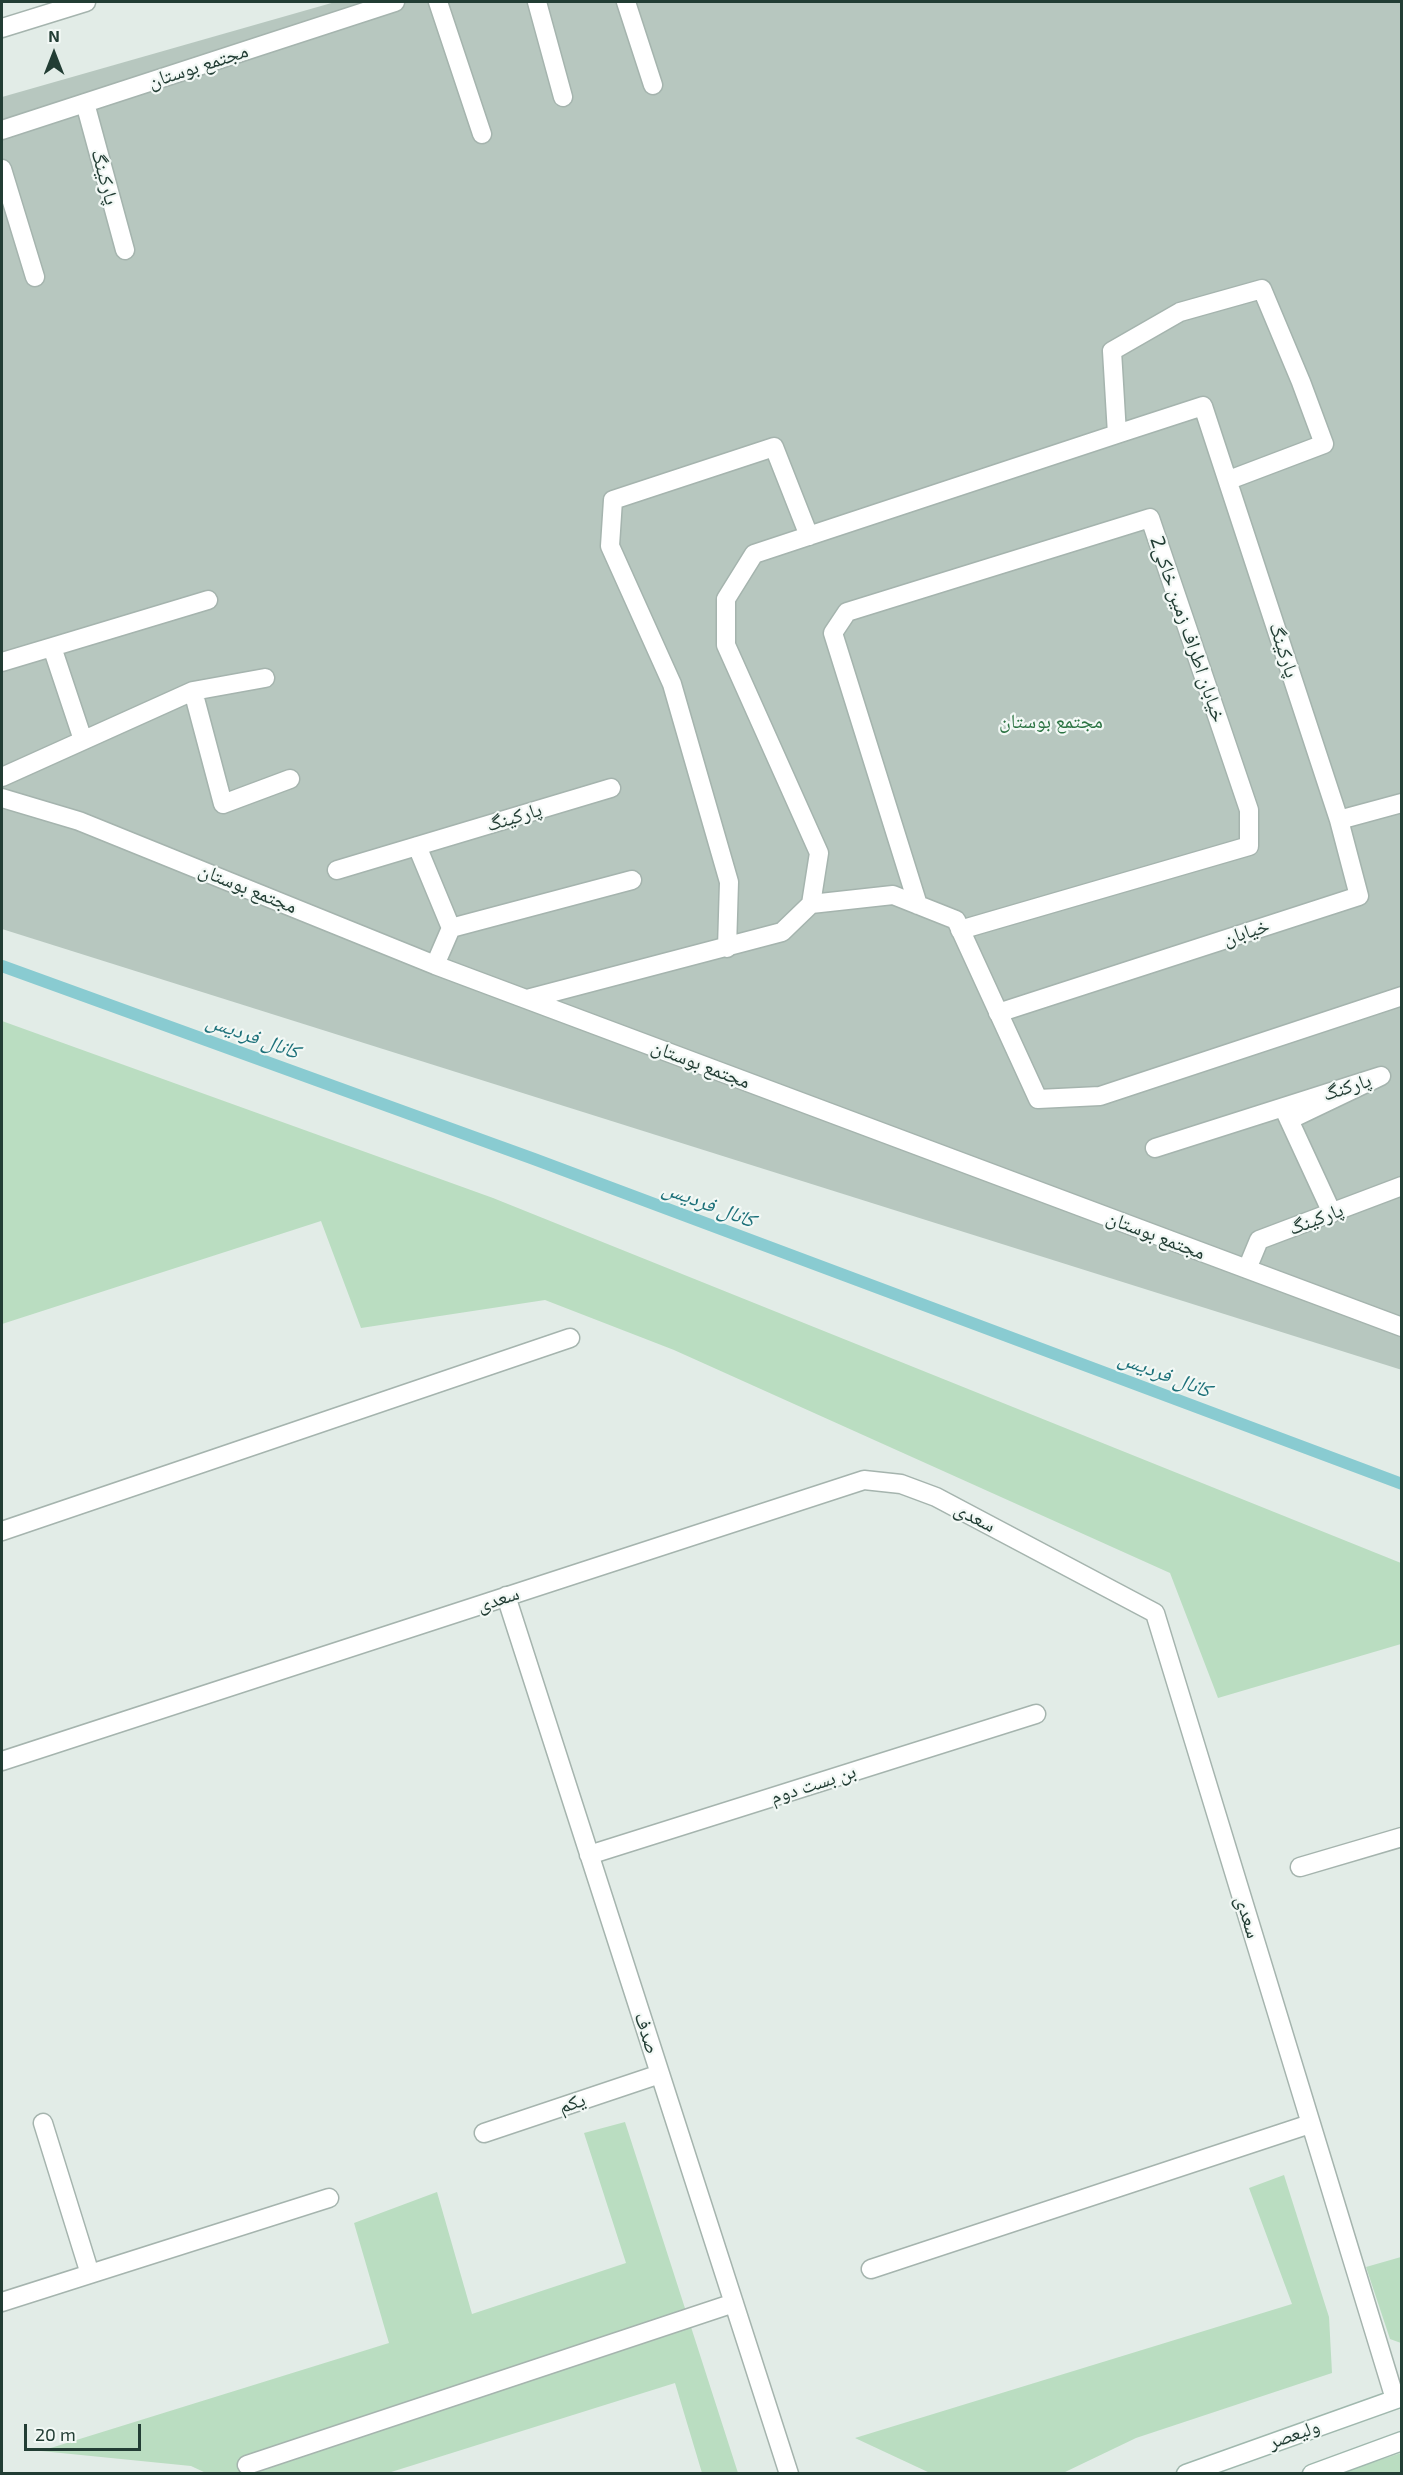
<!DOCTYPE html>
<html>
<head>
<meta charset="utf-8">
<style>
	body { margin:0 }
	#map { position:relative; width:1403px; height:2475px; overflow:hidden; background:#e2ece7; font-family:"Exo 2",sans-serif }
	canvas { display:block }
	.frame { position:absolute; inset:0; border:3px solid #223d34; pointer-events:none }
	.north { position:absolute; left:24px; top:24px; width:60px; height:60px; -webkit-text-stroke:4px #f2f8f5; paint-order:stroke; rotate:0deg; font-size:16px; font-weight:700; line-height:24px; text-align:center; color:#223d34 }
	.north::after { content:''; display:block; margin:auto; width:21px; height:27px; background:#223d34; clip-path:polygon(50% 0,100% 100%,50% 72%,0 100%) }
	.scale { position:absolute; left:24px; top:2424px; width:117px; height:27px; box-sizing:border-box; border:3px solid #223d34; border-top:0; padding-left:8px; font-size:18px; line-height:21px; white-space:nowrap; color:#223d34; -webkit-text-stroke:4px #f2f8f5; paint-order:stroke }
</style>
</head>
<body>
<div id="map">
<canvas width="1403" height="2475"></canvas>
<div class="frame"></div>
<div class="north">N</div>
<div class="scale">20 m</div>
</div>
<script>
const ctx = document.querySelector('canvas').getContext('2d');
ctx.lineJoin = 'round';
function paint(path, color) { ctx.fillStyle = color; ctx.fill(path, 'evenodd'); }
function strokePath(path, color, width, dash) { ctx.strokeStyle = color; ctx.lineWidth = width; ctx.lineCap = dash ? 'butt' : 'round'; ctx.setLineDash(dash || []); ctx.stroke(path); }
function label(font, color, halo, rows, align = 'center') {
  ctx.font = font + ' "Exo 2","Noto Naskh Arabic",sans-serif'; ctx.lineWidth = 4.5; ctx.setLineDash([]); ctx.textBaseline = 'middle'; ctx.strokeStyle = halo; ctx.fillStyle = color; for (const [text, x, y, turn = 0] of rows) {
    ctx.save(); ctx.translate(x, y); ctx.rotate((+turn || 0) * Math.PI / 180); ctx.textAlign = isNaN(turn) ? turn : align; if (halo) ctx.strokeText(text, 0, 0); ctx.fillText(text, 0, 0); ctx.restore();
  }
}
paint(new Path2D(`
	M2,1021L493,1198L1401,1563V1644L1218,1698L1170,1573L674,1350L545,1300L361,1328L321,1221L2,1324Z
	M625,2122L738,2473H702L675,2383L388,2473H206L191,2466L41,2451L389,2343L354,2223L437,2192L472,2314L626,2263L584,2133Z
	M1284,2175L1329,2317L1332,2373L1136,2438L1063,2473H930L855,2438L1292,2304L1249,2188Z
	M1401,2257H1402L1401,2343L1390,2339L1366,2267Z
	M1401,2453V2473H1340Z`), '#baddc1');
strokePath(new Path2D(`
	M2,966L534,1159L1402,1484`), '#89cbd1', 12);
paint(new Path2D(`
	M335,2H1402V1370L2,929V97Z`), '#b7c7bf');
const service = new Path2D(`
	M438,2L482,134
	M537,2L563,97
	M626,2L653,85
	M85,103L125,250
	M2,130L395,2
	M2,169L35,277
	M1117,434L1203,406L1339,820
	M52,647L208,600
	M2,662L52,647L83,740
	M193,691L265,678
	M2,777L193,691L223,804L290,779
	M2,798L79,821L435,965L1402,1327
	M417,846L451,928
	M337,870L611,788
	M811,904L893,895L956,920L1038,1099L1100,1096L1402,996
	M918,905L833,633L847,612L1150,518L1249,810V846L960,930
	M727,948L729,882L672,684L610,546L613,500L774,447L809,536
	M435,965L451,928L632,880
	M527,999L782,932L811,904L819,853L726,645V599L754,554L1117,434L1112,351L1180,312L1262,289L1301,382L1324,444L1229,480
	M998,1013L1359,896L1339,820L1402,803
	M1284,1109L1332,1213
	M1155,1148L1381,1076L1289,1120
	M1247,1269L1259,1240L1402,1186`);
const minor = new Path2D(`
	M2,1531L570,1338
	M506,1596L789,2474
	M2,1761L864,1480L901,1484L936,1497L1155,1613L1395,2399
	M589,1855L1036,1714
	M1300,1867L1402,1837
	M43,2123L90,2274
	M484,2133L660,2074
	M871,2269L1310,2124
	M2,2302L329,2198
	M247,2465L734,2303`);
const tertiary = new Path2D(`
	M2,28L86,2`);
const secondary = new Path2D(`
	M1186,2474L1402,2397
	M1312,2474L1402,2441`);
strokePath(service, '#a5b4ae', 21);
strokePath(minor, '#a5b4ae', 21);
strokePath(tertiary, '#a5b4ae', 21);
strokePath(secondary, '#a0b8ae', 21);
strokePath(service, '#fff', 18);
strokePath(minor, '#fff', 18);
strokePath(tertiary, '#fff', 18);
strokePath(secondary, '#fff', 18);
label('20px', '#223d34', '#f2f8f5', [
	["مجتمع بوستان",198,66,-18],
	["پارکینگ",105,177,75],
	["خیابان اطراف زمین خاکی2",1188,629,71],
	["پارکینگ",1284,650,72],
	["پارکینگ",514,817,-17],
	["مجتمع بوستان",248,888,22],
	["خیابان",1246,932,-18],
	["مجتمع بوستان",701,1064,21],
	["پارکنگ",1347,1087,-18],
	["پارکینگ",1316,1219,-21],
	["مجتمع بوستان",1156,1235,21],
	["سعدی",975,1517,27],
	["سعدی",498,1599,-18],
	["بن بست دوم",813,1784,-18],
	["سعدی",1248,1917,73],
	["صدف",647,2033,72],
	["یکم",572,2103,-19],
	["ولیعصر",1294,2434,-19]
]);
label('20px', '#2c7443', '#f2f8f5', [
	["مجتمع بوستان",1051,721]
]);
label('italic 21px', '#1c7079', '#f2f8f5', [
	["کانال فردیس",253,1036,20],
	["کانال فردیس",709,1204,21],
	["کانال فردیس",1165,1374,21]
]);
</script>
</body>
</html>
